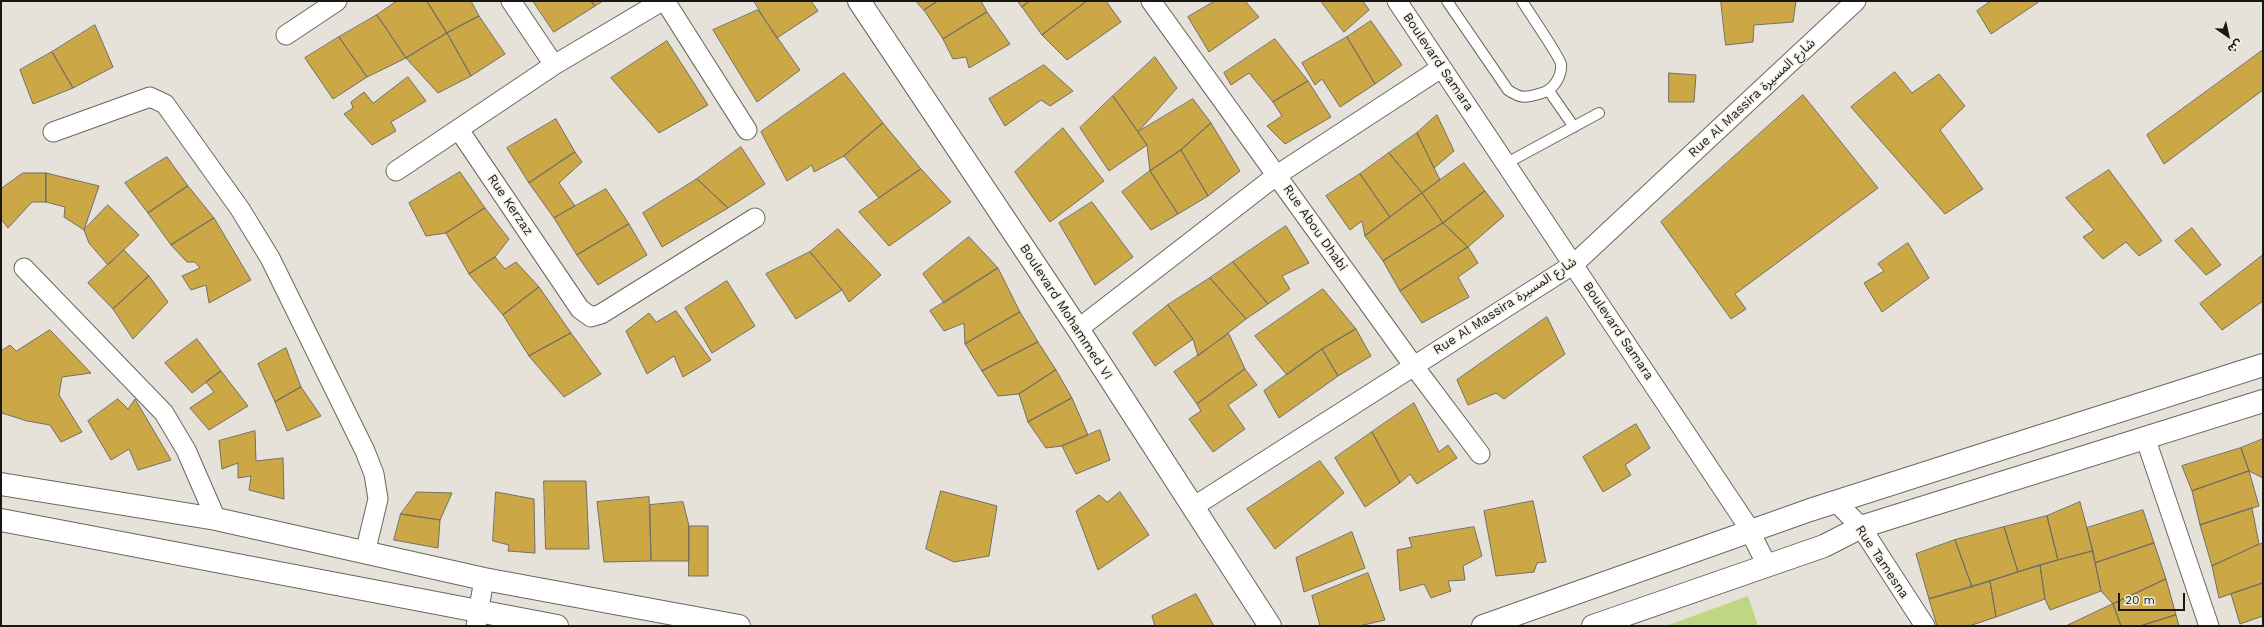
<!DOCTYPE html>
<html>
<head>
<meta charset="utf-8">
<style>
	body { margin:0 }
	#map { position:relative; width:2264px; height:627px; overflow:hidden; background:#e6e2d9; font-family:"Work Sans","Noto Sans Arabic",sans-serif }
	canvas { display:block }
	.frame { position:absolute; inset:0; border:2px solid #181714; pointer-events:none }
	.north { position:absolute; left:2208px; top:16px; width:40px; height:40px; -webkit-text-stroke:3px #f3f0e6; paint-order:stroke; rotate:146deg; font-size:11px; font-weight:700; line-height:16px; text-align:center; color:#181714 }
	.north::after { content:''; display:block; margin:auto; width:14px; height:18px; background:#181714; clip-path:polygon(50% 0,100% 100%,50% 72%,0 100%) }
	.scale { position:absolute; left:2118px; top:593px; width:67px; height:18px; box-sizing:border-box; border:2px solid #181714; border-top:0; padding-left:5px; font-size:12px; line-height:14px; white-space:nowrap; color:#181714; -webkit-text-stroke:3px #f3f0e6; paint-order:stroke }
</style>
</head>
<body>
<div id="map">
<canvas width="2264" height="627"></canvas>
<div class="frame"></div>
<div class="north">ش</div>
<div class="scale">20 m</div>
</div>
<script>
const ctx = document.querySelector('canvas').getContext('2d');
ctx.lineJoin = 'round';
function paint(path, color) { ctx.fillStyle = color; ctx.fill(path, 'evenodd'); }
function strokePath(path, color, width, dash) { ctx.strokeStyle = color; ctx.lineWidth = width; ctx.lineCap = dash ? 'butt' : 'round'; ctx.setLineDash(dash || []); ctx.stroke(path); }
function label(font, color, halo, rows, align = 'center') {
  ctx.font = font + ' "Work Sans","Noto Sans Arabic",sans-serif'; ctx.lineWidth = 3; ctx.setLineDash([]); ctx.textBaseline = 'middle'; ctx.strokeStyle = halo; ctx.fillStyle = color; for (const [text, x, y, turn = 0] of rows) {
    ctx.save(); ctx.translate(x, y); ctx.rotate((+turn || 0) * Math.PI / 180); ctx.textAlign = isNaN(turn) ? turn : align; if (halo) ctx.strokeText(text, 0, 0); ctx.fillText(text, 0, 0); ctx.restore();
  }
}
paint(new Path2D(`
	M1748,596L1758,626H1666Z`), '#bdd782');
const building = new Path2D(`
	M397,1H427L447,33L406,58L377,15Z
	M427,1H471L479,16L447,33Z
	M533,1H591L595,6L554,32Z
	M591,1H603L595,6Z
	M754,1H811L818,11L777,38Z
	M916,1H938L924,10Z
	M938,1H981L987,12L943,39L924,10Z
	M1018,1H1030L1022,7Z
	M1030,1H1087L1042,35L1022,7Z
	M1087,1H1106L1121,22L1067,60L1042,35Z
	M1215,1H1245L1259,17L1209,52L1188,17Z
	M1321,1H1363L1369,10L1344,32Z
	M1721,1H1796L1793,22L1754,25L1753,42L1726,45Z
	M1991,1H2040L1991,34L1977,11Z
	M758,10L800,70L757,102L713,30Z
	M987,12L1010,44L969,68L966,57L953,59L943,39Z
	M377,15L406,58L367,77L339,37Z
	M479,16L505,54L471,76L447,33Z
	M1371,21L1402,65L1375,84L1347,37Z
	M95,25L113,67L73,88L52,52Z
	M447,33L471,76L438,93L406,58Z
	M339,37L367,77L333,99L305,58Z
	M1347,37L1375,84L1340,107L1322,79L1315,85L1302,63Z
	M1275,39L1308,81L1273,102L1249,73L1231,85L1224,73Z
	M667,41L708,105L659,133L611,78Z
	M2263,50V90L2164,164L2147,135Z
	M52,52L73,88L33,104L20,70Z
	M1155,57L1177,88L1138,132L1113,96Z
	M1044,65L1073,91L1050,106L1041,100L1005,126L989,99Z
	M1895,72L1912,93L1939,74L1965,106L1940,130L1983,189L1945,214L1851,107Z
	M844,73L883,123L844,156L814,172L812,165L787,181L761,132Z
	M1669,73L1696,75L1694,102H1669Z
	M408,77L426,101L391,122L396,131L372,145L344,114L353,108L351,102L364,92L373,103Z
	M1308,81L1331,117L1285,144L1267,126L1282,116L1273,102Z
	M1803,95L1878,188L1735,294L1746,309L1731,319L1661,222Z
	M1113,96L1147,145L1109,171L1080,128Z
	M1193,99L1211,123L1181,150L1150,171L1147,145L1138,132Z
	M1437,115L1454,151L1434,168L1417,133Z
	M556,119L575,152L529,183L507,148Z
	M883,123L921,169L879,198L844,156Z
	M1211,123L1240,171L1208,196L1181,150Z
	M1063,128L1104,181L1050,222L1015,172Z
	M1417,133L1440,180L1422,193L1389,153Z
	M741,147L765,184L728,208L697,179Z
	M1181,150L1208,196L1178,214L1150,171Z
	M575,152L582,162L559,183L575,206L554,218L529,183Z
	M1389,153L1422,193L1390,217L1360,174Z
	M167,157L188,186L148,213L125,183Z
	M1464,163L1485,191L1443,223L1422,193Z
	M921,169L951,202L889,246L859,212Z
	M2109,170L2162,241L2139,256L2126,242L2103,259L2083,237L2094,230L2066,198Z
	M1150,171L1178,214L1151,230L1122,192Z
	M460,172L485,208L446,233L426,236L409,203Z
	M23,173H46V202H32L8,228L1,219V189Z
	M46,173L99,186L84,230L64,217L65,207L46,202Z
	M1360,174L1390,217L1365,236L1362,221L1350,230L1326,196Z
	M697,179L728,208L662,247L643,213Z
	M188,186L214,218L171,245L148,213Z
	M606,189L629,224L577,255L554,218Z
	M1485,191L1504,216L1468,247L1443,223Z
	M1422,193L1443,223L1383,261L1365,236Z
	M1092,202L1133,257L1095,285L1059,223Z
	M108,205L139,235L108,265L89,243L84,230Z
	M485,208L509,239L495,257L469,274L446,233Z
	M214,218L251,280L209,303L206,285L191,290L182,276L200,268L195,262H187L171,245Z
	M1443,223L1468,247L1400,291L1383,261Z
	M629,224L647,255L598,285L577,255Z
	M1286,226L1309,263L1282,276L1290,289L1268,304L1233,262Z
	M2192,228L2221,265L2206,275L2175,241Z
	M838,229L881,275L849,302L842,290L810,252Z
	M969,237L998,268L944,303L923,274Z
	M1908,243L1929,278L1882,312L1864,283L1884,271L1878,264Z
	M1468,247L1478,263L1458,277L1469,297L1422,323L1400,291Z
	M124,250L149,276L113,309L88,283Z
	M810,252L842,290L796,319L766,274Z
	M2263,255V301L2222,330L2200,304Z
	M495,257L505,269L516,262L539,287L503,315L469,274Z
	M1233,262L1268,304L1246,319L1210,278Z
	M998,268L1020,312L965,344L964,323L944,331L930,311Z
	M149,276L168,302L133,339L113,309Z
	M1210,278L1246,319L1198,356L1193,339L1168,305Z
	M727,281L755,326L712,353L685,308Z
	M539,287L571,333L529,356L503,315Z
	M1323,289L1356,329L1322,349L1287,375L1255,336Z
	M1168,305L1193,339L1155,366L1133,333Z
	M676,311L711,360L683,377L674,356L647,374L626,331L649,313L656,322Z
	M1020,312L1038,342L982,371L965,344Z
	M1547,317L1565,354L1504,399L1496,393L1468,405L1457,380Z
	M1356,329L1371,356L1338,376L1322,349Z
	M50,330L91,373L62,377L59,395L82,432L61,442L50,425L27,421L2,413L1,410V351L10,345L16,351Z
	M571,333L601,374L564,397L529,356Z
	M1229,334L1245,369L1197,404L1174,372Z
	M197,339L221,371L192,393L165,363Z
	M1038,342L1056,370L1019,394L998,396L982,371Z
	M286,348L301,387L275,402L258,364Z
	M1322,349L1338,376L1279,418L1264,391Z
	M1245,369L1257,385L1228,405L1245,429L1213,452L1189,419L1201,411L1197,404Z
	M1056,370L1072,398L1028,422L1019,394Z
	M221,371L248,406L209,430L190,408L214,392L206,382Z
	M301,387L321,416L287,431L275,402Z
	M1072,398L1088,435L1062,446L1046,448L1028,422Z
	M118,399L128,409L135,399L171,460L138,470L129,449L111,460L88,421Z
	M1414,403L1439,452L1448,445L1457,458L1417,484L1410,474L1400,483L1372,432Z
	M1636,424L1650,448L1625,465L1631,475L1603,492L1583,457Z
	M1100,430L1110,460L1076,474L1062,446Z
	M255,431L256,461L283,458L284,499L249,490L251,476L238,478V463L222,469L219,441Z
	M1372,432L1400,483L1365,507L1335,458Z
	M2263,439V478L2249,471L2241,448Z
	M2241,448L2249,471L2192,491L2182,466Z
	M1320,461L1344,493L1275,549L1247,509Z
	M2249,471L2259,506L2200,525L2192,491Z
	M544,481H586L589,549H546Z
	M941,491L997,506L989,556L954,562L926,549Z
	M417,492L452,493L440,520L401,514Z
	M496,492L534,499L535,553L508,551L509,545L493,541Z
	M1120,492L1149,535L1098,570L1076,511L1099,495L1107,502Z
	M649,497L651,561L604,562L597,502Z
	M1533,501L1546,562L1537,563L1534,572L1496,576L1484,511Z
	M683,502L689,526V561H651L650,505Z
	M2080,502L2093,551L2058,560L2047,516Z
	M2252,508L2259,544L2212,566L2200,525Z
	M2143,510L2154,543L2095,563L2087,528Z
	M401,514L440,520L438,548L394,540Z
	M2047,516L2058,560L2018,572L2004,527Z
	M689,526H708V576H689Z
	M1474,527L1482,556L1463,566L1465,580L1448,581L1451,591L1431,598L1424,584L1400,591L1397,550L1412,547L1409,538Z
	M2004,527L2018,572L1972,587L1955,540Z
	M1352,532L1365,568L1304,592L1296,558Z
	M1955,540L1972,587L1929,599L1916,554Z
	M2154,543L2166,579L2113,604L2101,591L2095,563Z
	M2263,543V583L2219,598L2212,566Z
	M2093,551L2101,591L2050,610L2045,599L2040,565Z
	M2040,565L2045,599L1996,617L1990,581Z
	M1368,573L1385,620L1359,626H1320L1312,596Z
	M2166,579L2176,615L2140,626H2121L2113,604Z
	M1990,581L1996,617L1969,626H1937L1929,599Z
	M2263,583V616L2240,624L2231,594Z
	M1196,594L1214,626H1155L1152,616Z
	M2113,604L2121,626H2066Z
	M2176,615L2179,626H2140Z`);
paint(building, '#cba746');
strokePath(building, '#716e65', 1);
const service = new Path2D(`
	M1447,1L1508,90C1521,99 1526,98 1542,93C1553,90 1562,77 1561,64C1560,57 1528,11 1522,1
	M1549,91L1574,127
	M1507,163L1599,113`);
const minor = new Path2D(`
	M511,1L554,65
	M665,1L747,130
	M1151,1L1413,365L1480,454
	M1397,1L1745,522L1767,565
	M286,35L337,1
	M459,130L580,309L591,317L601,314L755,218
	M53,132L150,97L165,104L240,209L270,258L365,451L374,474L378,499L365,553
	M396,171L554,65L662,1
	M24,268L164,413L186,450L216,519
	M1078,329L1277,175L1441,68
	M2145,437L2209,626
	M1836,502L1861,527L1925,626
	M1193,507L1574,264L1856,1
	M476,626L484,579`);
const tertiary = new Path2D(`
	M859,1L1078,329L1270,626`);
const primary = new Path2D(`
	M1,484L216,519L484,579L739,626
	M1,520L557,626
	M1483,626L1810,510L2263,365
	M1593,626L1824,546L1861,527L2263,401`);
strokePath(service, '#6a675f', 12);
strokePath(minor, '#6a675f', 21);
strokePath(tertiary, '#6a675f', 24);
strokePath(primary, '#6a675f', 24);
strokePath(service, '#fff', 10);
strokePath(minor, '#fff', 19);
strokePath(tertiary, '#fff', 22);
strokePath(primary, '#fff', 22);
label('13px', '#181714', '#f3f0e6', [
	["Boulevard Samara",1438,62,56],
	["Rue Al Massira شارع المسيرة",1752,98,-43],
	["Rue Kerzaz",510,205,56],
	["Rue Abou Dhabi",1315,228,55],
	["Rue Al Massira شارع المسيرة",1505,306,-33],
	["Boulevard Mohammed VI",1066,312,57],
	["Boulevard Samara",1618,331,56],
	["Rue Tamesna",1882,562,56]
]);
</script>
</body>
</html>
